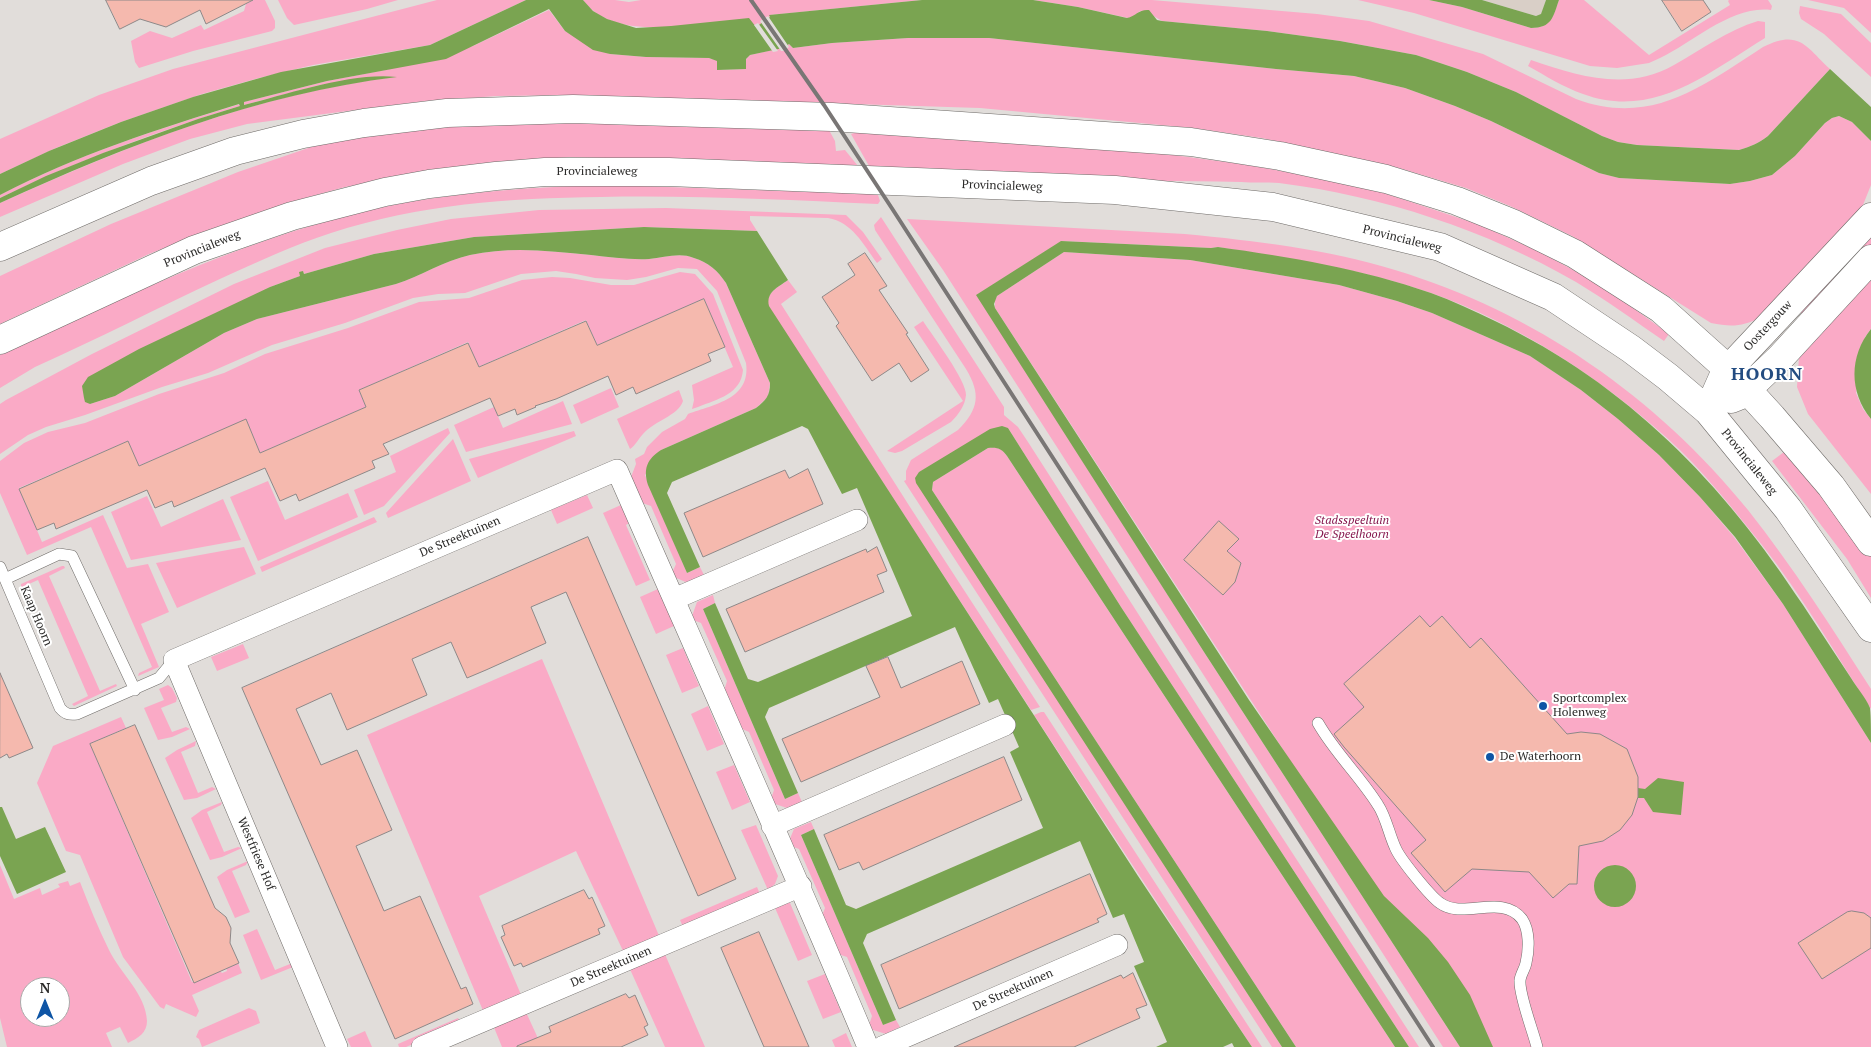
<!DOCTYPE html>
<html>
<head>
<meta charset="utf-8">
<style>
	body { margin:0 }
	#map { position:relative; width:1871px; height:1047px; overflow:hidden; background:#e1ddda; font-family:"PT Serif",serif }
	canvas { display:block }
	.north { position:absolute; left:20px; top:977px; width:50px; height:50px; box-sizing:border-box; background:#fff; border:1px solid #aaaaa9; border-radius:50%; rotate:0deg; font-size:14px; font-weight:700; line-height:20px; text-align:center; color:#2b2a29 }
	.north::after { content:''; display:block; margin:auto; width:18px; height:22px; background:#0f55a5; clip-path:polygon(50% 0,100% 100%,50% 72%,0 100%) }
</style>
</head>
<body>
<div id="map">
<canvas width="1871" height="1047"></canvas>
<div class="north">N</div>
</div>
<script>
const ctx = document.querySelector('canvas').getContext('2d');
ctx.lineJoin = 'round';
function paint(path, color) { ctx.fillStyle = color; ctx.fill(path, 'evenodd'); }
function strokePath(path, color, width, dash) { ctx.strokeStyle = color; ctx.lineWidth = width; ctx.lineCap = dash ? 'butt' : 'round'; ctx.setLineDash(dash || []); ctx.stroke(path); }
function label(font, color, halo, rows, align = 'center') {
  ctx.font = font + ' "PT Serif",serif'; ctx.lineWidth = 4; ctx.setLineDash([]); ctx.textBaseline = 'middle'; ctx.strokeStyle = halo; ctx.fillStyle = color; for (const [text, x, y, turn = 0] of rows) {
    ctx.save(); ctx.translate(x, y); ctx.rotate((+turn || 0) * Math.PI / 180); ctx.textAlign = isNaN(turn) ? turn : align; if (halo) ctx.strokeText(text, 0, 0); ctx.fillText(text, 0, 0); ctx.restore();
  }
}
paint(new Path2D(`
	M1482,0H1546L1541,15L1536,16Z`), '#d9cfc7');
paint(new Path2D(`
	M253,0H265L275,21V28L272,31L193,51L139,68L135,62L131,41L150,31L172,38L201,25L204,30L244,11L246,4Z
	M278,0H398L367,9L294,25L287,18Z
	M437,0H526L430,45L313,65L259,78L202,94L121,122L56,148L0,174V139L99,95L173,69Z
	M583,0H615L629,2L641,0H922L770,15V17C766,20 760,26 754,27C741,30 718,27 704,27C666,26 609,36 583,0Z
	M1033,0H1152L1317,14L1369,21L1483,54L1576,99C1651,127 1703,86 1763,47C1800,28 1807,48 1830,69L1768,136C1759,143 1750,147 1739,150L1637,145L1618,142L1602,136L1516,92L1467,72L1416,55L1340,41L1267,31L1162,21L1152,15L1140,11L1133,17L1128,18L1078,7Z
	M1358,0H1429L1462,7L1531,28C1551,28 1553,16 1559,0H1584L1649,55L1730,5L1728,1L1729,0H1768L1772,6L1771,10C1732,5 1694,42 1660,58L1649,63L1617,68L1590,66L1414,13Z
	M1808,0H1871V33L1844,8Z
	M1800,6L1841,14L1871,43V77L1824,34L1801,19L1799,13Z
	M549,10L565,31L610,54L646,57L709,58L717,60V70L746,69V59L750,55L781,48L789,44L793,48L832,43L908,38H989L1276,69L1354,76L1405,88L1455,106L1491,121L1599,173L1619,178L1730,184L1750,181L1772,175L1795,156L1825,123L1832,118L1839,116L1852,122L1871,141V185L1861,210L1761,317C1742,327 1731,327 1711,323L1572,236L1510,206L1466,188L1399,168L1262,138L1193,128L980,108L570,95L497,96L425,101L247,124L190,139L123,164L0,217V203C126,146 257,94 394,77L368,78L320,85L244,105V102L327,81L385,70L473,46Z
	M1758,21L1765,22V38C1708,73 1654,120 1583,94C1563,87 1546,76 1528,66L1531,60C1579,76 1626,92 1674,65C1702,49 1728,30 1758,21Z
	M240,104V106C158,131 77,161 0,198V195C76,155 158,129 240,104Z
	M577,121L829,130L835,141L836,151L845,150L858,166L851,167L752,162L569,157L504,162L399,177L345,187L305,198L215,228L149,254L0,324V276L111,224L238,172L320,144L392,131L444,125Z
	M857,132L1128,149L1248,165L1330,180L1384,193L1480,225L1540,252L1577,272L1615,295L1669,334L1664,341C1635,321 1606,300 1576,282C1486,230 1382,196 1279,183C1266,182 1253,183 1241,182C1210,181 1180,181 1150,181L881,168L869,166L851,134Z
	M608,185L873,194L878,195L880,201L878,204C785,200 693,195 601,197C507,198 421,204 331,233C294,245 257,262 222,278C159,307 98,339 35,367L0,388V355C119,299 233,244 361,212C441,193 525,187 608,185Z
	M666,208L846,215L863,232L882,259L877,263C863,244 852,222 828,218L750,216V220L757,231L644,227L474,237L374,254L304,274L303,271L300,276L270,287L84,394V398L90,404L115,396L224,333L257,319L396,284C421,276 443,261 470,255C511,246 550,251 591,255C610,257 630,260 649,259C664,258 679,252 694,258C708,262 718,271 726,283L770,383L768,397L756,408L661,450L645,475L687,573L700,567L704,575L688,583L674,577L672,573L676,564L651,506L642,503L631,477L636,464L635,459L644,454L647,447L662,432L685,419L688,414C715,404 751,399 746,363L717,291L697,269L678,268L646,277L627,280L595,278L576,274L556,271L521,274L465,293L438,294L413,298L345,323L272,345L208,373L162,387L85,415L46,427L28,435L0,454V404L6,400L92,354L234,284L325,248L397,230L451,219L539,210Z
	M881,217L1004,407V415L1018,427L1028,442L1248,785L1419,1047H1409L1121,607L1008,428L919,472L1058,700L1282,1047H1272L904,481L906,480V471L911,460L958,430C979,409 981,394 966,369L875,230L874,225Z
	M907,219L1185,234C1256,241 1327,249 1395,270C1534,312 1657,397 1748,510C1793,567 1832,628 1871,689V709C1836,655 1802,595 1762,545C1732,508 1702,469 1667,438C1598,376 1518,324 1431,293C1362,269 1290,259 1218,247L1211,248L1062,241L977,295L1204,652L1460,1047H1443L943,270Z
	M1871,232V247L1806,317L1798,310Z
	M1064,252L1190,260L1339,285L1397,301L1432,313L1530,356L1581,390L1618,419L1659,455L1700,497L1734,537L1783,604L1871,743V1047H1474L1271,731L995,308V300L997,296Z
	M1871,271V329L1865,337L1856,393L1863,409L1871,419V494L1808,414L1797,387L1799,357Z
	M680,272L695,274L713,294L743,370C741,394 718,399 698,407L692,409L694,400L692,385L733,367L704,299L597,345L586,320L478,367L468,342L359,390L366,407L260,453L246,420L138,466L128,441L19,488L42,542L103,515L127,568L148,564L169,612L141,624L159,667L138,676L139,673L152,667L91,527L27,555L0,493V461L24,443L48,432L85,423L159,394L224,373L265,354L348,328L419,302L469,298L522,280L552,277L570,278L611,285H634Z
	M788,280L797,292L781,304L910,507L1040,707L1031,710L768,306C766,292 777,288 788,280Z
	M923,321C932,335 967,381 966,395C965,406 958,415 951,422L902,451L895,453L887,451L963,401L914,327Z
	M611,388L619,407L581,424L573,405Z
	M679,390L683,401C678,416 654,421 643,434C638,439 636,445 630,449L617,419Z
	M563,401L572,424L466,452L454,425L494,407L503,428Z
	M448,428L450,433L384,506L364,515L354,490L396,472L390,456Z
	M574,431L576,436L478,478L469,459Z
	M453,439L471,481L388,518L386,513Z
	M995,447L1002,450L1007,456L1395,1047H1296L932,490L933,482L988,448Z
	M1788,449L1871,555V598L1847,559L1772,461Z
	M268,481L285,520L348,493L358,517L258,561L230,497Z
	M587,495L593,508L557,524L551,510Z
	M147,496L161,527L223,499L241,540L131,560L111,512Z
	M621,505L629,523L626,525L650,580L636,586L603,513Z
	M374,517L377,522L262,572L260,567Z
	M244,547L256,574L177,608L156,563Z
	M62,566H64L65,568L49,576L100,691L116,684L117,686L74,706L72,704L88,696L38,580L22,587L21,586V584Z
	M658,589L674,626L656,634L640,597Z
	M713,595L715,603L703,609L785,799L798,793L802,802L787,808L772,803L771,799L774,790L749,732L740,728L724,691L727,681L701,623L693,620L692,616L697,602Z
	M243,644L249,658L217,671L211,657Z
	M683,648L699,686L682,693L666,655Z
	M542,659L660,938L624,953L576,851L479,896L522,997L484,1013L367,735Z
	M168,685L172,688L177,698L176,702L161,708L172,732L186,727L190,729L172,737L158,740L144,708L164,700L159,689Z
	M708,706L724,744L707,751L691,714Z
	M1041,712H1044L1262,1047H1252L1034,715Z
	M121,717L126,728L90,744L192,982L220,971L222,973L227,971L226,968L238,963L242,973L192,995L199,1011L196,1017L166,1004L164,1009L160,1007L123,957L80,855L66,851L37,783L53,746Z
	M196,741L195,746L181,752L198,793L212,787L216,789L197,798L184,800L165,758L177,750Z
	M734,765L750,802L732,810L716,772Z
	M222,802L221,805L207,812L224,852L238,847L242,848L222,857L210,860L191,818L202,810Z
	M811,822L814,829L801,835L883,1025L896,1020L900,1027L886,1034L870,1029L869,1025L872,1016L847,957L838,954L822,916L825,908L799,849L791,846L789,841L794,829Z
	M756,825L778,876L775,884L768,890L741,830Z
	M248,861L246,865L232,871L250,912L235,918L217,877L227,870Z
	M0,865L14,899L40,888L42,895L60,887L58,884L68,881L70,886L80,882C89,905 98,928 109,950C120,973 146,994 147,1021C147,1033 138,1038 128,1043L120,1027L106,1033L112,1047H7L0,1018ZM30,987H60V1017H30Z
	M757,887L760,894L683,927L680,920Z
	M772,901H786L790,903L812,955L798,961Z
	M257,929L275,970L290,964H292L293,967L261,980L243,935Z
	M664,952L705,1047H665L629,967Z
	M825,974L841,1012L823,1019L807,981Z
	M249,1008L256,1011L260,1023L202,1047L199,1039L196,1037L199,1030Z
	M525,1010L542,1047H502L493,1025Z
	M458,1018L461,1024L406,1047H399L398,1044Z
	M365,1031L372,1047H351L347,1039Z
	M846,1033L852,1047H835L832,1040Z`), '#faaac6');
paint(new Path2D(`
	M526,0H583L593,11L607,19L636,28L671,26L749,18L756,27L770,17L769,15L922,0H1033L1078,7L1127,18C1136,16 1139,9 1149,10L1157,20L1162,21L1267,31L1340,41L1416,55L1467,72L1516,92L1602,136L1618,142L1637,145L1739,150C1750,147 1759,143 1768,136L1830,69L1871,107V141L1852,122L1839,116L1832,118L1825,123L1795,156L1772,175L1750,181L1730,184L1619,178L1599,173L1491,121L1455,106L1405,88L1354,76L1276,69L989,38H908L832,43L793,48L789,44L783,48L750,55L746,59V69L717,70V61L709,58L646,57L610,54L593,50L565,31L549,9L446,59L327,81L244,102V105C288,94 352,72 397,77C258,94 127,145 0,203V198L46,176L103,153L198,119L240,106L239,104C158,129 76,155 0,195V174L49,151L121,122L193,97L281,72L430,45Z
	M1429,0H1482L1536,16L1541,14L1546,0H1559C1553,17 1552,28 1531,28L1462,7Z
	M644,227L757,231L788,280C777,288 766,292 769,306L1138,876L1252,1047H1234L1232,1043L1223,1047H1156L1167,1042L1134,966L1144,962L1124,914L1113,918L1080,841L867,934L863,943L896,1020L883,1025L801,835L814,829L846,905L856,909L1043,828L1010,752L1019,747L998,699L989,703L955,627L769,708L765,717L798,793L785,799L703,609L715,603L748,679L758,682L912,616L857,488L842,494L808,429L802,426L672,482L667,493L700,567L687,573L648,485C643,469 647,459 661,450L756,408C766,400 770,396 770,383L726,283C718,271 708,262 694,258C679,252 664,258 649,259C630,260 610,257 591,255C550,251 511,246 470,255C443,261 421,276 396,284L257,319L224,333L115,396L90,404L85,402L84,398L82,386L88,377L139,349L270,287L300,276L299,272L303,271L304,274L374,254L474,237Z
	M1061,241L1211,248L1218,247C1290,257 1362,269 1431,293C1453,301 1474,311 1495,321C1628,385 1723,483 1803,605C1819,629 1835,654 1851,678C1857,688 1866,698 1870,708C1871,717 1871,733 1871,743L1783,604L1735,537L1700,497L1659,455L1618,419L1581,390L1530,356L1432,313L1397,301L1339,285L1190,260L1064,252L997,296L994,304L995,308L1249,700L1384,896L1428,938L1448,962L1470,995L1493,1047H1460L1204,652L976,295Z
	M1871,329V419C1849,392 1849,356 1871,329Z
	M1002,426L1008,428L1121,607L1409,1047H1395L1007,456C1002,449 998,447 988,448L933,482L932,490L1296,1047H1282L916,483L915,478L919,472L990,429Z
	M1658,778L1684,782L1681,815L1653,812L1644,798H1638V788L1645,789Z
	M0,807H2L16,839L45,827L66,872L17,894L0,856Z
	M1594 886a21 21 0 1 1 42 0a21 21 0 1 1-42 0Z`), '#7aa451');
paint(new Path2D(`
	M768,16L789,47L784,51H781L760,21Z
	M758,23L778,51L773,52L754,25Z`), '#e1ddda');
const building = new Path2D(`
	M106,0H253L206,24L200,10L166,27L140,19L120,29Z
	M1662,0H1703L1711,12L1682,31Z
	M865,253L887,286L879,290L908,333L906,334L929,370L911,382L899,363L872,381L836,326L839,323L822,297L855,275L848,264Z
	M704,299L725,347L708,354L711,361L636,394L633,387L616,395L608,376L556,399L535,406L536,407L517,415L515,409L498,416L490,398L383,444L389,454L372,461L375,468L299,501L296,494L280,501L265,468L174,507L172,501L155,508L147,490L56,529L54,523L37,530L19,489L128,441L139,466L246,419L260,453L366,407L359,390L468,343L479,367L586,321L597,345Z
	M808,469L823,504L703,557L684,513L785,470L789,478Z
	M1219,521L1239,539L1227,551L1241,563L1235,582L1223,595L1184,560Z
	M588,537L736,879L698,896L566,592L531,607L546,643L486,670L467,678L451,642L412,659L427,695L347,730L331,693L296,709L321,765L357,750L392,830L356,846L384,911L420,896L461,989L466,987L473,1004L395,1039L242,688Z
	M877,547L887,571L877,575L884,592L745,652L726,609L866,549L867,552Z
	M1420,616L1430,627L1442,616L1470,648L1481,638L1567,734L1581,732L1600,734L1627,749L1638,777V797L1632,815L1620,830L1603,841L1579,846L1577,884H1569L1553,898L1529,872L1472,869L1445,892L1411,853L1426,840L1344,747L1334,734L1364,707L1344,684Z
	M888,657L901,688L962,661L980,704L801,782L782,739L880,697L866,666Z
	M0,673L33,748L9,758L7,754L0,758Z
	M135,725L215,908L226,917L231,928L230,943L239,963L194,983L90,744Z
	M1004,757L1022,800L863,870L859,862L839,870L824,835Z
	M1090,874L1107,914L1097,919L1099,922L899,1009L881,965Z
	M584,890L589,899L592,897L605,926L598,929L600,934L523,967L521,963L514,966L501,937L505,935L502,926Z
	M1852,911L1864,913L1871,918V948L1822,979L1798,943L1847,912Z
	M759,932L793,1010L809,1047H764L721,948Z
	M1133,973L1147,1005L1136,1009L1140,1018L1074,1047H954L1121,975L1123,978Z
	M626,994L629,998L635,995L648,1025L644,1027L648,1035L621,1047H517V1046L551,1032L549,1027Z`);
paint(building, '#f5b9ae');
strokePath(building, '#8d8888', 1);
const service = new Path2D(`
	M0,567L5,579
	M135,690L72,556L59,554L5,579L60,708C65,714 69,715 77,714L159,678L174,660
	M1318,723C1335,753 1360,776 1378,805C1386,817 1389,834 1395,847C1399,858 1430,896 1440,903C1463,920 1502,893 1522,919C1530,931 1529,950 1526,963C1525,969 1520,975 1520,981C1519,995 1533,1031 1537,1047`);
const minor = new Path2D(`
	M674,599L857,520
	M772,826L1005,725
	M337,1047L174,660L617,470C701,662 787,854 868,1047
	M422,1047L801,886
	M882,1047L1117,945`);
const secondary = new Path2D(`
	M0,247L151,181L235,151L303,134L364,123L447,113L573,109L832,117L1191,142L1280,156L1386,179L1457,201L1514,224L1575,254L1661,309L1729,370L1772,417L1831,486L1871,542
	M0,340L194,250L292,216L385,192L429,184L496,176L545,172H669L1115,190L1273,207L1440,247L1553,297L1631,349L1668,377L1708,411L1788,509L1871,628
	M1731,399L1741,395L1780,358L1871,259
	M1708,411L1723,377L1738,359L1871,217`);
strokePath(service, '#6e6b68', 12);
strokePath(minor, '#6e6b68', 22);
strokePath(secondary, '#6e6b68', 29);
strokePath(service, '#fff', 11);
strokePath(minor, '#fff', 21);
strokePath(secondary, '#fff', 28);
strokePath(new Path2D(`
	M751,0L824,105L893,210L1433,1047`), '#797675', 4);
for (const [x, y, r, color] of [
	[1543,706,5,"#0f55a5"],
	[1490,757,5,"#0f55a5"]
]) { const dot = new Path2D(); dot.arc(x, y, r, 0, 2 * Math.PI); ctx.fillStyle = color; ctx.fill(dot); strokePath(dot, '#fff', 2); }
label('12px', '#2b2a29', '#fff', [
	["Provincialeweg",597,172],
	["Provincialeweg",1002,186,2],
	["Provincialeweg",1402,239,14],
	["Provincialeweg",202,249,-22],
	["Oostergouw",1768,326,-47],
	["Provincialeweg",1749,462,51],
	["De Streektuinen",460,537,-23],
	["Kaap Hoorn",36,616,67],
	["Westfriese Hof",256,854,67],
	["De Streektuinen",611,967,-23],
	["De Streektuinen",1013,990,-24]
]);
label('italic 12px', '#87194f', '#fff', [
	["Stadsspeeltuin",1352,521],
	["De Speelhoorn",1352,535]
]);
label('12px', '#2b2a29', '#fff', [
	["Sportcomplex",1553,699],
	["Holenweg",1553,713],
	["De Waterhoorn",1500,757]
], 'left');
ctx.letterSpacing = '1px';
label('bold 18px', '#234c81', '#fff', [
	["HOORN",1767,375]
]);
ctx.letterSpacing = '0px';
</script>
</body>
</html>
